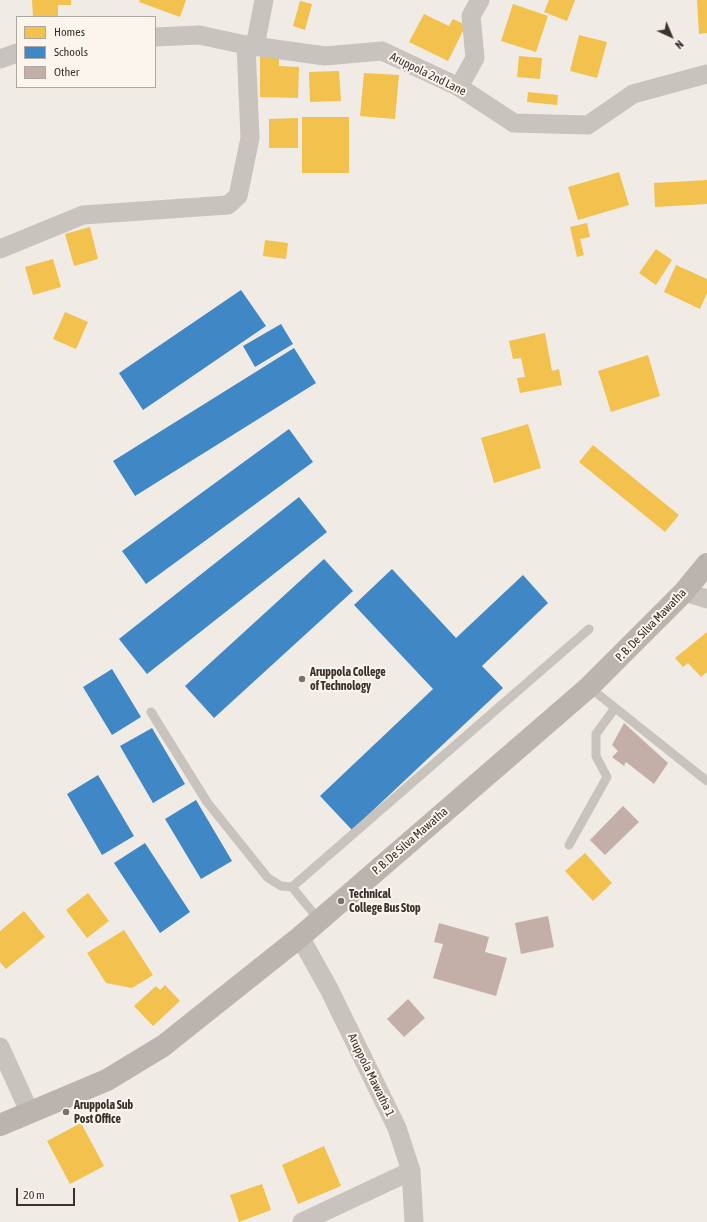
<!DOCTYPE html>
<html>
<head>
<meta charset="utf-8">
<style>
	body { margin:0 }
	#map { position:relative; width:707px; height:1222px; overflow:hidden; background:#f0ebe5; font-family:"Asap Condensed",sans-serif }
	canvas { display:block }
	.legend { position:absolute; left:16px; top:16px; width:140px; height:72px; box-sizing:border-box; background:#fbf5ee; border:1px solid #aea6a0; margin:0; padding:5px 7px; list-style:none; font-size:12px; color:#3b302b }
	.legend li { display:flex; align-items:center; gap:8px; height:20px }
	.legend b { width:20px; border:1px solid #aea6a0 }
	.north { position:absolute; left:651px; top:16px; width:40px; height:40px; -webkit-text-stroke:3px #fbf5ee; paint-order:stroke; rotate:136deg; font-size:11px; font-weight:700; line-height:16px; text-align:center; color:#3b302b }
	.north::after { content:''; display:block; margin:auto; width:14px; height:18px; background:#3b302b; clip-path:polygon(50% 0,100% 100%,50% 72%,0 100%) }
	.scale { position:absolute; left:16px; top:1188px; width:59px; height:18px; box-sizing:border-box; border:2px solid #3b302b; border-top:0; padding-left:5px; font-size:12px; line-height:14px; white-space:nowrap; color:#3b302b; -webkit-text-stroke:3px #fbf5ee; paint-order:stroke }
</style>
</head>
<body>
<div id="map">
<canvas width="707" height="1222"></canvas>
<ul class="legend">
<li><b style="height:11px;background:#f2c14e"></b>Homes</li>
<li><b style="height:11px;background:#3f88c5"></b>Schools</li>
<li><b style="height:11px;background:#c3afa7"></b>Other</li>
</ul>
<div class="north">N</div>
<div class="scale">20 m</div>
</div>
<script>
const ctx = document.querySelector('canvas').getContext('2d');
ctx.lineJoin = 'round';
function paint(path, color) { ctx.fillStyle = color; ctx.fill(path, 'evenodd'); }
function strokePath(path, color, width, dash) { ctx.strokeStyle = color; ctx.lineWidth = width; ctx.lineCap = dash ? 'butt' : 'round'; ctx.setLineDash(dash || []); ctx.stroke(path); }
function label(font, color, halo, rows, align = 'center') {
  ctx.font = font + ' "Asap Condensed",sans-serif'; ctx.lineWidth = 4; ctx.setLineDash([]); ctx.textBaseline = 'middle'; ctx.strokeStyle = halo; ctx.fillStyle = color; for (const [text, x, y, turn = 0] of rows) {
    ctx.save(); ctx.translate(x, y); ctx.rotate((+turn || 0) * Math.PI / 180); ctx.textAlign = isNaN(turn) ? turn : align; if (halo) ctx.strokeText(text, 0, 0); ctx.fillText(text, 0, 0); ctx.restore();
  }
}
paint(new Path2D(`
	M32,0H71V5H58V17H33Z
	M140,0H186L180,17L139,2Z
	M549,0H575L567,21L544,12Z
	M697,0H707V33L699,34Z
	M300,1L312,4L305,30L293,26Z
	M513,4L548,16L536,52L501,41Z
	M424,14L449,26L453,19L466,25L448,61L409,42Z
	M579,35L607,42L597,78L570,71Z
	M260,56L279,57V66L299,67L298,98L260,97Z
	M519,56L542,58L540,79L517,77Z
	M339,71L341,101L310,102L309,72Z
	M364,73L399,75L395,119L360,116Z
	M528,92L558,95L557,105L527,102Z
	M302,117H349V173H302Z
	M298,118V148H269V119Z
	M619,172L629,205L578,220L568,187Z
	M707,180V204L655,207L654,183Z
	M587,223L590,237L580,239L584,255L577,257L570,227Z
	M90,227L98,259L74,266L65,234Z
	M265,240L288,243L286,259L263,256Z
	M656,249L672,260L656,285L639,273Z
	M53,259L61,287L33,295L25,267Z
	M676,265L707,279V293L700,309L664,292Z
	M65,312L88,322L76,349L53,339Z
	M545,333L552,371L559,369L562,385L520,393L517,378L525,377L521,358L513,359L509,341Z
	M648,355L660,396L611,412L598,371Z
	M528,424L541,468L494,483L481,438Z
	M593,445L679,515L665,532L579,462Z
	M707,632V672L701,677L688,663L683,667L675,658Z
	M585,853L612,883L593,901L565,871Z
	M88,893L109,921L87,938L66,910Z
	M24,911L45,937L6,969L0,962V931Z
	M124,930L153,975L132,988L106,983L87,953Z
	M165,985L180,1001L153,1026L134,1006L156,986L160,990Z
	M81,1123L104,1166L70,1184L47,1141Z
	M324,1146L341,1186L298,1204L282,1165Z
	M262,1184L271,1210L239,1222L230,1195Z`), '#f2c14e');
paint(new Path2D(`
	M241,290L266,326L143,410L119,373Z
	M281,324L293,344L255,367L243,346Z
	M294,348L316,383L135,496L113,461Z
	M289,429L313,462L146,584L122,551Z
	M299,497L327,532L147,674L119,639Z
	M324,559L353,591L214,718L185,686Z
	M392,569L456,638L523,575L548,603L482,666L503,688L352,830L320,796L433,689L354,605Z
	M112,669L141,717L112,735L83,687Z
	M152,728L185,784L153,803L120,746Z
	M98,775L134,836L102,855L67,794Z
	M196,800L232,861L201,879L165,819Z
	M145,843L190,912L160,933L114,863Z`), '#3f88c5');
paint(new Path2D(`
	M624,723L668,763L654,784L626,762L624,766L612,757L618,751L612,745Z
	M623,806L639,822L605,855L590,840Z
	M548,916L554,947L521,954L515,923Z
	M439,923L489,937L485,952L507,958L496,996L433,978L443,944L434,942Z
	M408,999L425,1018L404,1037L387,1019Z`), '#c3afa7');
strokePath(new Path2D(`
	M589,687L707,781
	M151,712L207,802L268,878L281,886L292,887
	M569,845L607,777L596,756V734L615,708
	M319,920L292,887L589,629`), '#c9c3be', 9);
strokePath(new Path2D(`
	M155,37L199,35L246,45L325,56L382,51L459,87L514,123L588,125L633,94L707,74
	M255,46L264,0
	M0,59L17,53
	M459,87L475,58L471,16L480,0
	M0,249L83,215L228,205L238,196L250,138L246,45
	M684,592L707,599
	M300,937L329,989L397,1128L411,1171L414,1222
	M0,1047L30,1113
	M302,1222L411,1171`), '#c9c3be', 19);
strokePath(new Path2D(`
	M0,1125L107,1080L163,1046L300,937L589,687L684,592L707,564`), '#bab3ae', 22);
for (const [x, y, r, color] of [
	[302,679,4,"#7a716c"],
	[341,901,4,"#7a716c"],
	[66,1112,4,"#7a716c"]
]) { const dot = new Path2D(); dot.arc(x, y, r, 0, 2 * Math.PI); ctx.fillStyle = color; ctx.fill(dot); strokePath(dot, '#fbf5ee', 1.5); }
label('12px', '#3b302b', '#fbf5ee', [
	["Aruppola 2nd Lane",428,74,26],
	["P. B. De Silva Mawatha",651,625,-46],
	["P. B. De Silva Mawatha",410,841,-41],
	["Aruppola Mawatha 1",371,1075,64]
]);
label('bold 12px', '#3b302b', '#fbf5ee', [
	["Aruppola College",310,672],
	["of Technology",310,686],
	["Technical",349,894],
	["College Bus Stop",349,908],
	["Aruppola Sub",74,1105],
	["Post Office",74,1119]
], 'left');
</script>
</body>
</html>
